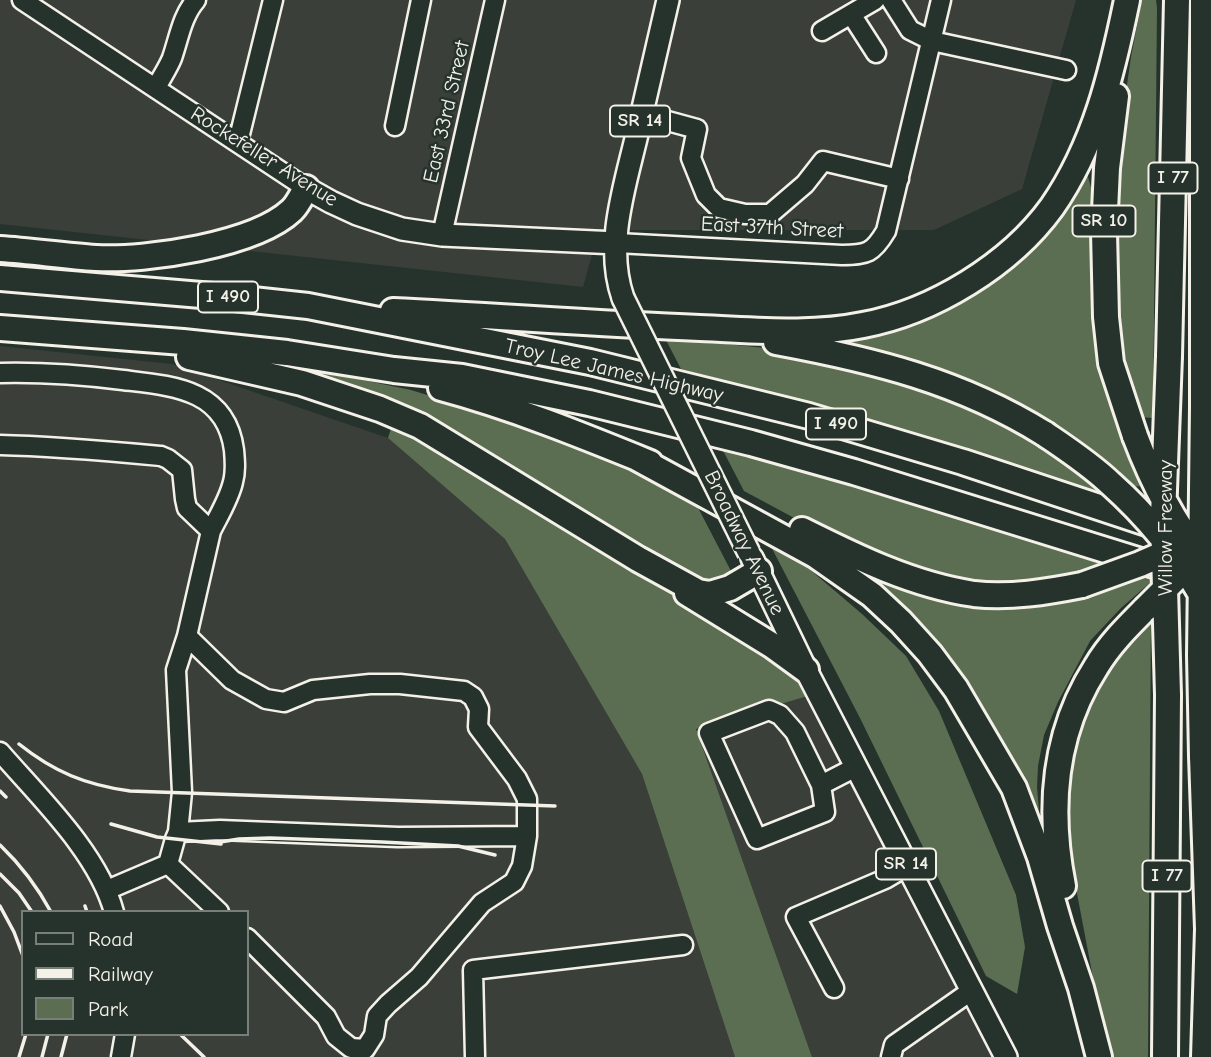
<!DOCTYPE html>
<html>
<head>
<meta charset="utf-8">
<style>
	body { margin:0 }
	#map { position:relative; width:1211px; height:1057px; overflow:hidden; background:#26332d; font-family:"Comic Neue",sans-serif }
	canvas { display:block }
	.legend { position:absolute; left:21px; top:910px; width:228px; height:126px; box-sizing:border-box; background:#26332d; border:2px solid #787f78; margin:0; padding:9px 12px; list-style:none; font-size:21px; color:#f4f1e8 }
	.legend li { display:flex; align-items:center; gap:14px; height:35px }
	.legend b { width:35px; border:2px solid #787f78 }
</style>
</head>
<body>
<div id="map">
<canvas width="1211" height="1057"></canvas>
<ul class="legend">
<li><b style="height:9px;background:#26332d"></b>Road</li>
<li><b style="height:9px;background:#f4f1e8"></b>Railway</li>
<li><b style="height:19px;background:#5c6e51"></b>Park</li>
</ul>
</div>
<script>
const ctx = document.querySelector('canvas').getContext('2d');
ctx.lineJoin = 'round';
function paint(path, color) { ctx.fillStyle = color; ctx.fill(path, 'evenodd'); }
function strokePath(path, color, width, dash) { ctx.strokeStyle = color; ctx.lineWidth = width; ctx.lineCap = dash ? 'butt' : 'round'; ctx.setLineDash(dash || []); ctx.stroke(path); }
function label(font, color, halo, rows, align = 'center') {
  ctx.font = font + ' "Comic Neue",sans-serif'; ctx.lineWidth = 5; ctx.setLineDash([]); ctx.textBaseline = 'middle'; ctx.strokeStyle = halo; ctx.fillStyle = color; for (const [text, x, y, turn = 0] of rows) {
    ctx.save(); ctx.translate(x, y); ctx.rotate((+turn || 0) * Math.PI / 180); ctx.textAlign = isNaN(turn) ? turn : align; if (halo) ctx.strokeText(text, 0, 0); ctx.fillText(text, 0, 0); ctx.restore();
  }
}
paint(new Path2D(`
	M0,0H1076L1022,189L934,230H599L583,287L0,224Z
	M0,346L172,364L388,438L505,539L642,774L735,1057H0ZM23,912H247V1034H23Z
	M818,693L1006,1057H812L696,729Z`), '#3a3f39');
paint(new Path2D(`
	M1142,0H1156L1157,8L1153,418L1138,417L1125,391L1114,259L1116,160L1131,57Z
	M1086,170L1095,201L1143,486L1129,487L1049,425L975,384L837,344L840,335L953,301Z
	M666,340L696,341L775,349L886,373L973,405L1064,457L1108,496L797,399L681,369Z
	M310,369L411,390L547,432L693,498L732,573L708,588L308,374Z
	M395,416L638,559L818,693L696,729L812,1057H735L642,774L505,539L388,438Z
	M716,437L1122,561L1082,574L1047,580L1000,582L979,581L958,579L929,572L890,560L798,520L744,491Z
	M765,535L801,562L862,614L906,656L939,711L1016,895L1025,947L1017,994L986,976L860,718Z
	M854,565L909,587L1101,591L1151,574V582L1121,608L1090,641L1058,702L1044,735L1038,766L1037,787L1040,821L1035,820L895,604Z
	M1151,610L1148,1057H1108L1061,809L1080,709Z`), '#5c6e51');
const minor = new Path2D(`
	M22,0L306,188
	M891,0L910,30L932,41L1066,70
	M851,14L876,53
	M822,31L875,0
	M156,88C161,78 168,68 172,58C179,38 182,16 196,0
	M642,114L697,129L691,158L706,195L719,208L745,214H770L805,184L823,161L899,179
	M395,126L421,0
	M238,142L273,0
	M442,235L495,0
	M617,243L842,255C867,255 873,253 886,231L941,0
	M0,373C41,372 82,375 123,380C173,386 226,389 234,450C235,461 236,471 233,482C229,499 219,515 211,531
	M0,445C54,446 107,451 161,456L168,459L182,470L185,499L187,508L211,531L187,636L176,670L182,792L178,832
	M187,636L232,680L266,699L284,702L313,690L370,684H400L464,691L473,697L479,709L478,727L517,779L527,799V836L522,866L514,882L482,903L419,977L388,1004L377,1016L374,1035L365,1049L351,1048L336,1036L326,1017L247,938
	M0,752C40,798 98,853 114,912
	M821,785L795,732L780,715L769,710L709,733L757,839L825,812L821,785L856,767
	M168,864L175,839L178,832L220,830L398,837L527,836
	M107,890L168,864L219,912
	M834,988L796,917L885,879L907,866
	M121,1057L125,1034
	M475,1057L473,970L683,945
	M891,1057L894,1045L971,991`);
const major = new Path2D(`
	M306,188L331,202L357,214L402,229L442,235L617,243
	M623,298C604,244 626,183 638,130C648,87 658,43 668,0
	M752,558L806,670L1006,1057`);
const highway = new Path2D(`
	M1203,0V407
	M1116,96L1107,168L1104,232L1106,317L1111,363L1135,436
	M0,249C32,251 64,256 96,258C146,261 255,245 292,210C298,204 302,195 306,188
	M0,278L225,297L308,306L590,362L809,416L963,462L1159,527
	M393,311C496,316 597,324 700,328C754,330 810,336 863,325C933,312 1010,265 1052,207C1095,145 1112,73 1127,0
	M0,328L183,342L287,353L394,370L462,377L589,403L751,443L854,472L1157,566
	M776,342C873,360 960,381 1045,434
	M1169,356L1177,0
	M189,357L302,383L380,409L420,426L638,559L698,592L710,594L730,588L759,571
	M441,388C512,407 581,435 650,463
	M637,458L815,555L872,595L901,622L930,654L956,689L1014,788L1040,857L1060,926L1081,988L1099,1057
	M802,530C856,557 913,585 974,594C1010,598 1047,592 1082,585
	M687,593L773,646L806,670
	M1202,756L1208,929L1204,1057
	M1063,886C1048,810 1053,734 1096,667C1109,645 1127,627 1145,609
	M1165,1057L1168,695`);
strokePath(minor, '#f4f1e8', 23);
strokePath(major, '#f4f1e8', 26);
strokePath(highway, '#f4f1e8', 30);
strokePath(minor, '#26332d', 18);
strokePath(major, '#26332d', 21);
strokePath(highway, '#26332d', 24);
strokePath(new Path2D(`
	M19,744C54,772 86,785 130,791L555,806
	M0,791L6,797
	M111,824L157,837L221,844
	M214,843L239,839L270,838L382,842L458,846L495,855
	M0,845C20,864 38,888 51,912
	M0,874L19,893L32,912
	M0,906L14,932L23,956
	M85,906L87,912
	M180,1034L204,1057
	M19,1057L26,1034
	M42,1057L48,1034
	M61,1057L67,1034`), '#f4f1e8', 3.5);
const majorBridge = new Path2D(`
	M623,298L749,553`);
const highwayBridge = new Path2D(`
	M1045,434C1067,449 1090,464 1110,483C1146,515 1178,554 1202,596
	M1135,436C1152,481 1174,524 1204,561
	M1082,585L1140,564L1179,547
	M1145,609L1174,580
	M1168,695L1163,517L1169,356
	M1202,756L1200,655L1203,407`);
strokePath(majorBridge, '#f4f1e8', 26, []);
strokePath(highwayBridge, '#f4f1e8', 30, []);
strokePath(majorBridge, '#26332d', 21);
strokePath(highwayBridge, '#26332d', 24);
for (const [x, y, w] of [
	[640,121,60],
	[1173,178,49],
	[1104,221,63],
	[228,297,60],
	[836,424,60],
	[906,864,60],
	[1167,876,49]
]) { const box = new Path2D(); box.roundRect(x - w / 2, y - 15.5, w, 31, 5); ctx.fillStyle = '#26332d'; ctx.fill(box); strokePath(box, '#f4f1e8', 2); }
label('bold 19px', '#f4f1e8', null, [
	["SR 14",640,121],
	["I 77",1173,178],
	["SR 10",1104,221],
	["I 490",228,297],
	["I 490",836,424],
	["SR 14",906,864],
	["I 77",1167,876]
]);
label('21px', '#f4f1e8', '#26332d', [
	["East 33rd Street",447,112,-77],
	["Rockefeller Avenue",264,157,32],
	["East 37th Street",772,228,3],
	["Troy Lee James Highway",614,371,13],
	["Willow Freeway",1166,528,-90],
	["Broadway Avenue",744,543,64]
]);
</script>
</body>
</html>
